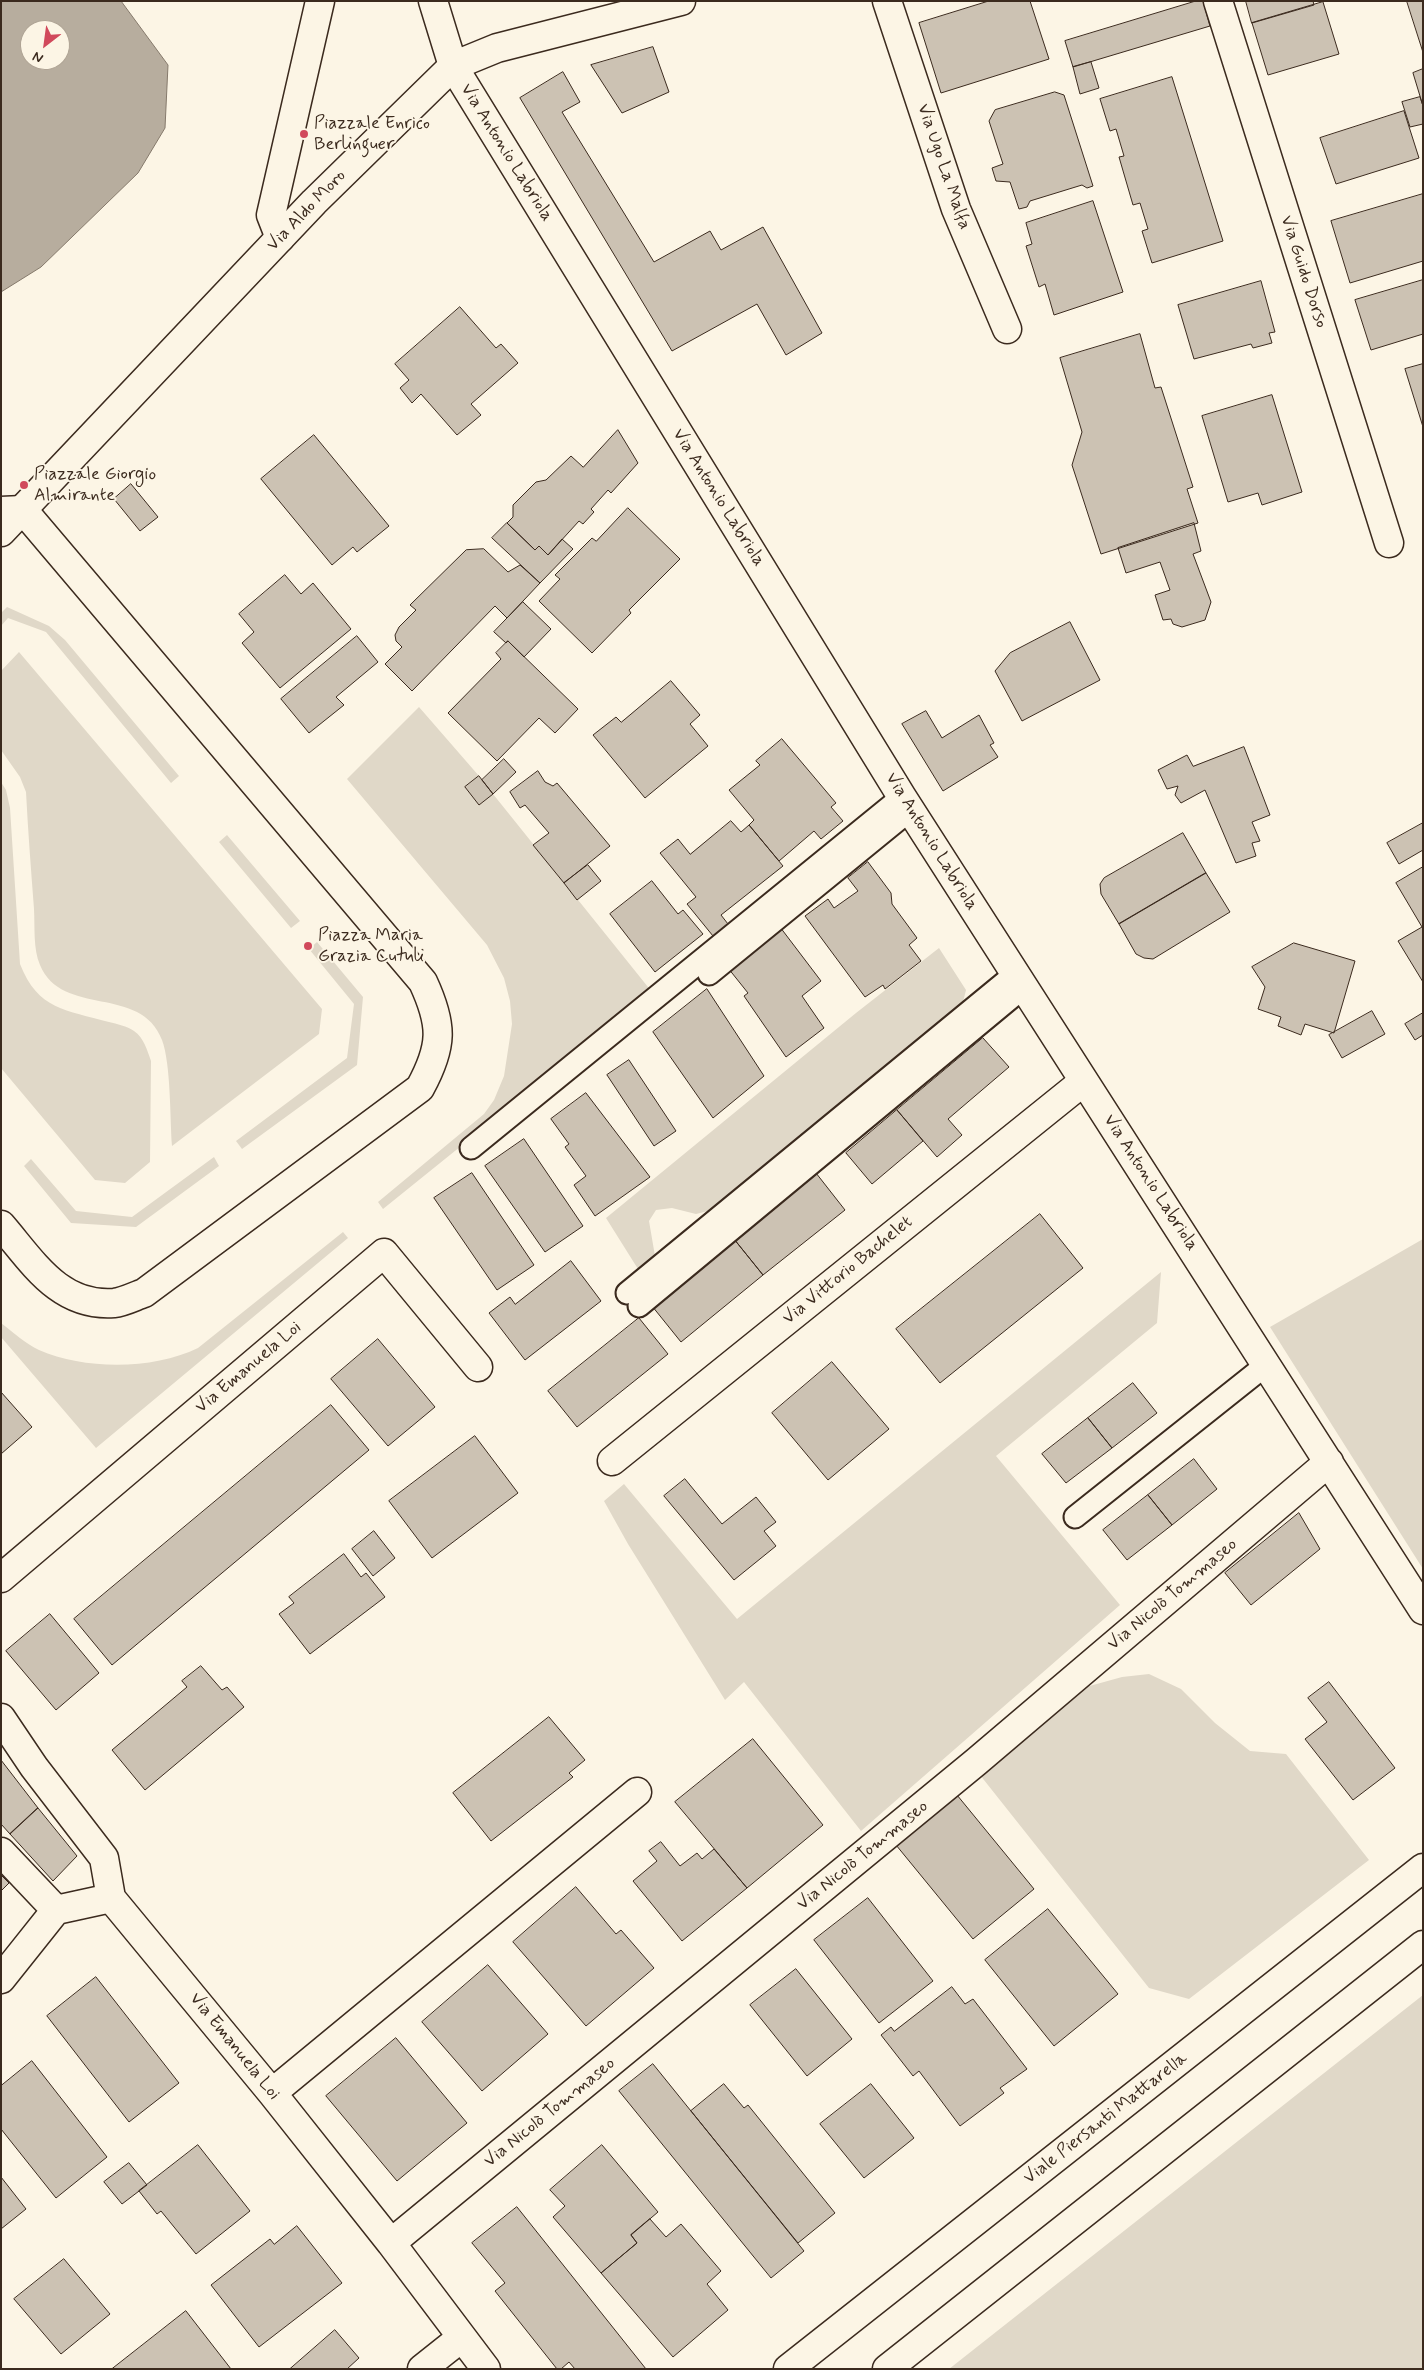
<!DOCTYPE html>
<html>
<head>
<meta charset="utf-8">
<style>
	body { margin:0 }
	#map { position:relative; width:1424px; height:2370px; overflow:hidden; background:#fcf5e5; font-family:Mynerve,sans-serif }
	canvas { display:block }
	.frame { position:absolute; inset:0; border:2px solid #3b2a1e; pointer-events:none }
	.north { position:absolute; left:20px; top:20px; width:50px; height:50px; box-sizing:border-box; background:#fcf5e5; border:1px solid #afa495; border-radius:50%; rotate:210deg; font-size:14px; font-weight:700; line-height:20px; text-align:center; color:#3b2a1e }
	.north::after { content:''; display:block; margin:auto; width:18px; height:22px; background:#d1495b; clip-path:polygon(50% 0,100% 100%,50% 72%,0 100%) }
</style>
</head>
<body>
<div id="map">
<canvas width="1424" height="2370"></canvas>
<div class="frame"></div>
<div class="north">N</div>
</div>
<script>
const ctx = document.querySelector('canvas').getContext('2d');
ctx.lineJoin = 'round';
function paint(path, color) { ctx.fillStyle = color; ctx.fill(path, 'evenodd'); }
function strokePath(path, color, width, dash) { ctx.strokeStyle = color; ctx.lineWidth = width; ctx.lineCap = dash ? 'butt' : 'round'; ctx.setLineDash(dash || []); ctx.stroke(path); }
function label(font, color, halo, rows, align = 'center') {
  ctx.font = font + ' Mynerve,sans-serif'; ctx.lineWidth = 4; ctx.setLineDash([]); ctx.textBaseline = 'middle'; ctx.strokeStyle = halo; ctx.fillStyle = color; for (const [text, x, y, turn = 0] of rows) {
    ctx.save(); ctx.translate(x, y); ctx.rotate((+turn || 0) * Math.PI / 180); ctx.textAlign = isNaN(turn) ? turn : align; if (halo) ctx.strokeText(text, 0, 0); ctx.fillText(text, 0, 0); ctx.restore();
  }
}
paint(new Path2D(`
	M7,607L49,626L65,640L179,776L171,783L46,632L8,618L1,626V613Z
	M19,652L322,1009L319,1034L172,1146C170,1119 171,1064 162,1040C141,984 62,1018 40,965C33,949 35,927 34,909C31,870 28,831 26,792L20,777L1,750V671Z
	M419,707L479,776L480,804L493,794L652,992L383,1209L378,1202L484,1114L494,1100L504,1076L512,1024L510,1001L504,978L487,945L347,779Z
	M1,782L6,790L10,808L20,964C38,1010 66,1010 109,1022C117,1024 127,1026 134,1031C144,1038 147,1050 151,1061L150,1162L125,1183L95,1180L1,1068Z
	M227,835L300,921L291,928L219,842Z
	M317,942L363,997L357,1065L242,1149L236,1141L347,1058L354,1004L309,949Z
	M939,948L966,990L963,1002L708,1211L696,1214L672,1208L656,1210L649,1221L655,1256L638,1269L606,1218L856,1013Z
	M214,1157L219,1166L136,1227L71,1223L24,1166L31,1159L76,1211L132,1217Z
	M343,1232L348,1238L96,1448L1,1337V1323C13,1332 26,1344 39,1350C85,1370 153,1370 198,1348Z
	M1423,1239V1569L1270,1327Z
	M1161,1272L1157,1323L996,1456L1120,1605L861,1831L744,1682L725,1700L628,1544L604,1501L624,1484L737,1619Z
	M1149,1674L1181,1689L1215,1723L1250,1751L1286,1754L1369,1860L1189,1999L1149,1988L980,1775L1086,1687L1122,1677Z
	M1423,1995V2369H949Z`), '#e0d8c8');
const water = new Path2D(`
	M1,1H121L168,65L165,128L138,173L41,267L1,292ZM30,30H60V60H30Z`);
paint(water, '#b7ad9e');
strokePath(water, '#85796b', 1);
const building = new Path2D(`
	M989,1H1030L1049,59L941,93L919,23Z
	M1196,1H1203L1210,26L1073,67L1065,41Z
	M1246,1H1313L1314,5L1252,23Z
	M1407,1H1423V52Z
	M1323,2L1339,54L1268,75L1252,23Z
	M653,47L669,92L622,113L591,65Z
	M1091,62L1099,88L1080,94L1073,67Z
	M1423,69V106L1413,73Z
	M563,72L580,102L562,112L654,262L710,231L721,250L763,227L822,333L786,355L757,304L672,351L520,98Z
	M1172,77L1223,241L1152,263L1142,231L1148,229L1140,203L1133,205L1119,157L1124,156L1116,129L1110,131L1100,99Z
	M1055,92L1064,95L1093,186L1087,188L1082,185L1030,201L1027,207L1019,209L1010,182L996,181L992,168L1003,164L989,121L995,110Z
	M1420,97L1423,106V124L1410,127L1402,102Z
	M1404,111L1419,158L1336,184L1320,138Z
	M1423,194V261L1350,283L1331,221Z
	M1093,201L1123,292L1054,315L1045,284L1039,287L1026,246L1032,244L1026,223Z
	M1423,280V334L1371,350L1355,300Z
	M1261,281L1275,332L1269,333L1272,343L1253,348L1251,344L1194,359L1178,305Z
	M460,307L496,348L501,344L518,363L471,404L481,415L457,435L421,394L412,403L400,388L409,380L395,364Z
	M1140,334L1155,388L1161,387L1193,487L1187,489L1198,523L1101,554L1072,465L1082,432L1060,358Z
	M1423,364V427L1405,369Z
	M1272,395L1302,492L1262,505L1258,493L1228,502L1202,416Z
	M618,430L638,463L611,493L608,490L591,509L594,512L583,524L579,521L548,555L539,546L535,550L507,523L513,517V505L536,482L546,480L571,456L583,467Z
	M314,435L389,526L357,552L353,547L332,565L261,479Z
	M131,484L158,517L140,531L114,499Z
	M628,508L680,559L629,610L631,613L592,653L539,601L560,579L555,575L592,538L596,541Z
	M507,523L535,550L539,546L548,555L562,539L573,549L540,583L492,538Z
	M1194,523L1201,551L1193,554L1211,602L1205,620L1182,627L1173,624L1171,619L1163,620L1155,595L1170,590L1160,562L1126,573L1118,548Z
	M484,549L508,572L520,565L540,583L507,618L495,606L412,691L385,664L402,647L396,641L395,635L399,627L416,610L410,605L466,550Z
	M285,575L301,594L313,583L351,629L280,688L242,643L254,632L239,614Z
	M523,602L551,629L524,657L508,641L506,643L494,632Z
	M1070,622L1100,680L1022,721L995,671L1010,653Z
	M357,636L378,662L336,697L344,705L309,733L281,699Z
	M508,641L578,709L555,733L539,718L497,761L448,713L501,659L496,653Z
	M671,681L700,715L690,724L708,746L645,798L593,735L616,717L621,722Z
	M926,711L942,738L979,715L994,743L990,745L998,757L943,791L902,724Z
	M782,739L836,803L831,807L843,821L821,839L814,831L779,861L749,825L754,820L729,790L760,765L756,761Z
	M1244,747L1270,815L1252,822L1260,841L1252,843L1256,856L1236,863L1205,790L1181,803L1175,795L1178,786L1167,789L1158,770L1187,755L1193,766Z
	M504,759L516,772L493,794L482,780Z
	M538,771L545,782L553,786L557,783L610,846L564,883L533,845L549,833L525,805L520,808L510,792Z
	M479,776L493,794L479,805L465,787Z
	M731,821L741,832L749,825L783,866L721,915L728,924L713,936L687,904L696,897L660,853L678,839L690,854Z
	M1423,823V850L1399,864L1387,843Z
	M1183,833L1206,873L1119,924L1101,894L1100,884L1104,878Z
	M868,862L891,893L892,904L917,938L909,945L921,961L885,989L883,985L865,997L805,916L828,899L834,908L858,891L848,878Z
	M588,865L601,881L577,900L564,883Z
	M1423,867V982L1398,941L1422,927L1396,883Z
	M1206,873L1230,912L1153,959L1144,958L1136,954L1119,924Z
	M652,881L678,914L683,910L703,934L655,972L610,914Z
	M780,927L821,981L802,996L824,1028L786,1057L744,996L748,993L728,968Z
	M1294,943L1355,961L1334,1033L1305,1024L1301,1035L1278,1026L1281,1017L1258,1009L1265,987L1252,967Z
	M707,989L764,1076L713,1118L653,1032Z
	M1372,1011L1385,1034L1342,1058L1329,1035Z
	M1423,1013V1035L1415,1040L1405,1024Z
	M983,1038L1009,1067L948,1119L962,1135L937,1157L897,1110Z
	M629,1060L676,1131L654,1146L607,1075Z
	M586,1093L650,1177L595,1216L574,1185L586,1176L565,1147L569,1144L551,1119Z
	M897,1110L923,1141L872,1184L846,1153Z
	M524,1139L583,1226L545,1252L485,1166Z
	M472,1173L534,1265L497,1290L434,1198Z
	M816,1173L845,1210L763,1275L734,1239Z
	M1040,1214L1083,1268L940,1383L896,1329Z
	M734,1239L763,1275L681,1342L652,1306Z
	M571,1261L601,1301L525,1360L489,1313L510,1297L515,1304Z
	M639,1318L668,1354L577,1427L548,1391Z
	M378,1339L435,1407L388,1446L331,1379Z
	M832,1362L889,1429L828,1480L772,1413Z
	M1133,1383L1157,1413L1112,1448L1088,1418Z
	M1,1392L32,1427L1,1454Z
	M331,1405L369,1450L112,1665L74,1619Z
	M1088,1418L1112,1448L1066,1483L1042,1454Z
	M475,1436L518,1493L432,1558L389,1501Z
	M1194,1459L1217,1489L1172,1525L1148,1495Z
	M685,1479L722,1524L756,1497L776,1522L764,1531L776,1546L734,1580L664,1496Z
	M1148,1495L1172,1525L1127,1560L1103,1530Z
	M1299,1513L1320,1549L1251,1605L1225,1573Z
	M374,1531L395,1558L373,1576L352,1549Z
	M344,1554L361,1577L366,1573L385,1597L310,1654L279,1614L294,1603L289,1597Z
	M50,1614L99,1673L56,1710L6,1651Z
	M201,1666L222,1690L227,1687L244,1707L145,1790L112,1750L187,1687L182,1681Z
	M1329,1682L1395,1768L1353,1800L1305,1739L1327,1722L1308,1698Z
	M549,1717L585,1760L569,1773L573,1777L491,1841L453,1793Z
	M753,1739L823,1825L747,1888L675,1802Z
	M1,1760L38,1808L10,1834L1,1824Z
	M957,1795L1034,1889L973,1939L896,1845Z
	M38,1808L77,1856L53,1881L10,1834Z
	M661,1842L680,1866L697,1853L702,1859L714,1849L747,1888L682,1941L633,1881L657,1861L649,1851Z
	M1,1875L9,1883L1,1891Z
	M576,1887L616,1934L621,1930L654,1968L586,2026L513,1942Z
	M868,1898L933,1981L879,2023L814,1940Z
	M1048,1909L1118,1994L1054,2046L985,1960Z
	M488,1965L548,2034L482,2091L422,2022Z
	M796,1969L852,2039L807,2076L750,2005Z
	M96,1977L179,2083L129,2122L47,2016Z
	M952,1987L965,2004L973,1999L1027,2069L1000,2088L1004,2093L960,2126L919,2071L913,2076L881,2035L891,2027L894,2031Z
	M396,2038L467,2123L397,2181L326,2096Z
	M32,2061L107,2157L56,2198L1,2129V2086Z
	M653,2064L804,2251L771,2278L619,2091Z
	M724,2084L744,2108L748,2105L835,2213L798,2243L691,2111Z
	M871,2084L914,2138L864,2178L820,2124Z
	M198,2145L250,2211L196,2254L161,2211L157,2214L139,2191Z
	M602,2145L658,2212L631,2235L637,2243L601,2273L553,2217L565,2206L550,2190Z
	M129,2163L147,2185L122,2204L104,2182Z
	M1,2177L26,2209L1,2229Z
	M517,2207L646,2369H575L569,2362L561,2369H557L495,2291L505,2283L472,2243Z
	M650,2219L666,2237L681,2224L721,2271L707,2284L728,2310L673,2357L601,2273L637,2243L631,2235Z
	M297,2226L342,2283L259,2347L211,2285L270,2239L274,2244Z
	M64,2259L110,2314L61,2354L14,2299Z
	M186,2311L231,2369H112Z
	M335,2330L359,2358L347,2369H290Z`);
paint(building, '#ccc2b3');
strokePath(building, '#3b2a1e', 1);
const lane = new Path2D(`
	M709,974L910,810
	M471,1148L902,797
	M627,1293L1015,974
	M639,1306L1024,987
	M1075,1517L1266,1365`);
const street = new Path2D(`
	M433,1L453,66L902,797L1423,1610
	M887,1L956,209L1007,329
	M1218,1L1389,543
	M280,238L271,215L320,1
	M1,511L23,510L423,982C443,1025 443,1046 420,1088L144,1293C135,1296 124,1302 114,1303C59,1307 33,1262 1,1225
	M612,1461L1084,1081
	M1,1578L384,1253L478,1367
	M1,1718L34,1767L104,1858L111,1898L272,2093L391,2243L486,2369
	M1,1852L56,1910
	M1,1979L56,1910L111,1898
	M272,2093L637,1792
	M391,2243L976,1762L1329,1462
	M422,2369L461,2338`);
const secondary = new Path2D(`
	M1,532L314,202L453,66L497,48L681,1
	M788,2369L1423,1868
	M887,2369L1423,1945`);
strokePath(lane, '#3b2a1e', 25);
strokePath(street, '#3b2a1e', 31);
strokePath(secondary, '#3b2a1e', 31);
strokePath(lane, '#fcf5e5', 21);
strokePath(street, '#fcf5e5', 28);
strokePath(secondary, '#fcf5e5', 28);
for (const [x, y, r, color] of [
	[304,134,5,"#d1495b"],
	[24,485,5,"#d1495b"],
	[308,946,5,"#d1495b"]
]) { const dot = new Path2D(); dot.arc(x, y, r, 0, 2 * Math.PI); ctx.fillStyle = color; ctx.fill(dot); strokePath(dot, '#fcf5e5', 2); }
label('18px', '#3b2a1e', '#fcf5e5', [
	["Piazzale Enrico",314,124],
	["Berlinguer",314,145],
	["Piazzale Giorgio",34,475],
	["Almirante",34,496],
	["Piazza Maria",318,936],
	["Grazia Cutuli",318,957]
], 'left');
label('18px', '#3b2a1e', '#fcf5e5', [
	["Via Antonio Labriola",506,153,58],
	["Via Ugo La Malfa",943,167,71],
	["Via Aldo Moro",307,211,-46],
	["Via Guido Dorso",1303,272,72],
	["Via Antonio Labriola",718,498,58],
	["Via Antonio Labriola",931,842,58],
	["Via Antonio Labriola",1150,1183,57],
	["Via Vittorio Bachelet",848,1271,-39],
	["Via Emanuela Loi",249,1368,-40],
	["Via Nicolò Tommaseo",1173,1595,-40],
	["Via Nicolò Tommaseo",863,1856,-39],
	["Via Emanuela Loi",234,2047,51],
	["Via Nicolò Tommaseo",550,2113,-39],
	["Viale Piersanti Mattarella",1106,2119,-38]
]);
</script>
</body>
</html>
